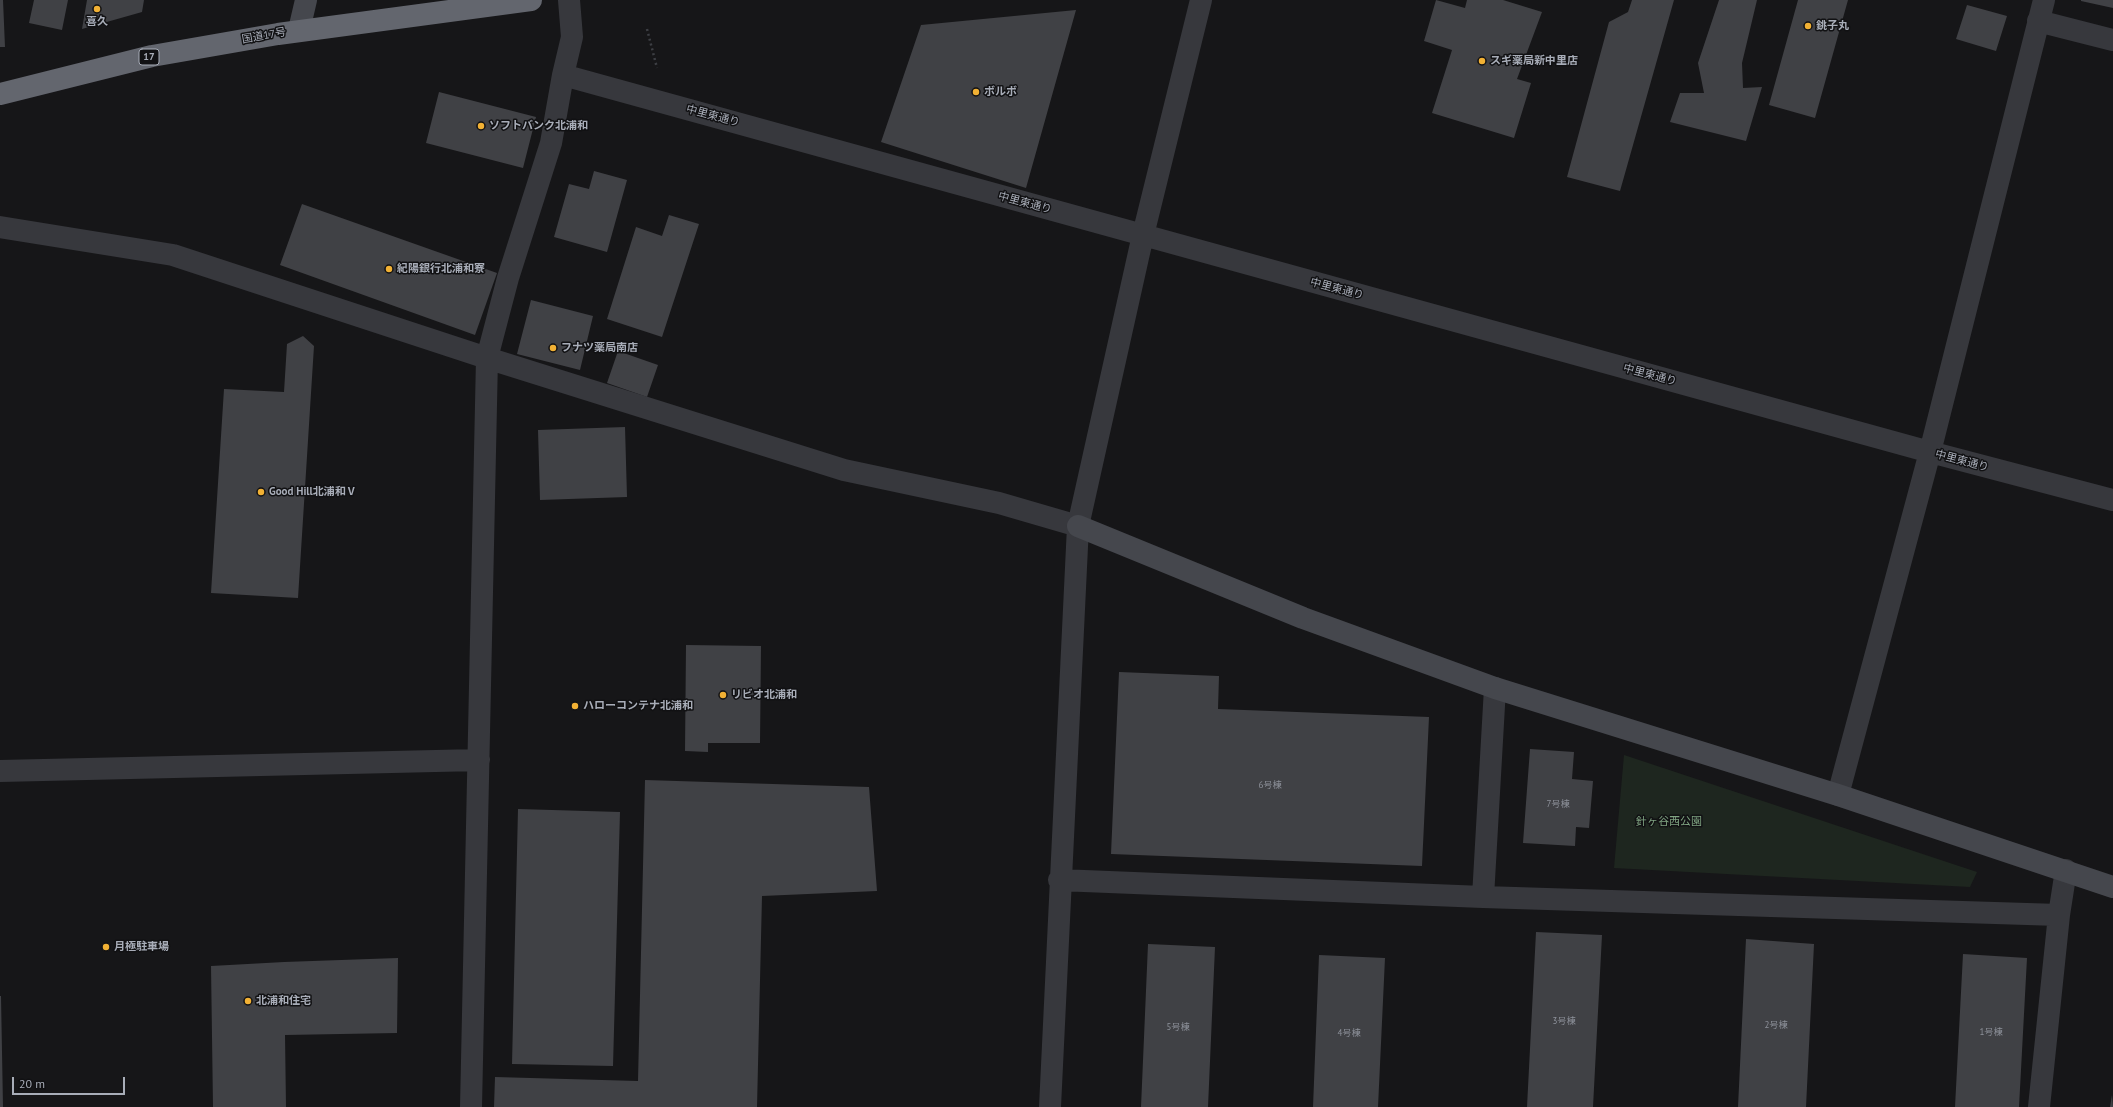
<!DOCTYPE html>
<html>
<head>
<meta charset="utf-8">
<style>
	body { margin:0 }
	#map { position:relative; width:2113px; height:1107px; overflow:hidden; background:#161618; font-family:"PT Sans",sans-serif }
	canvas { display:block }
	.scale { position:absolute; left:12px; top:1077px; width:113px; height:18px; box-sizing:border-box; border:2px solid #a8adb8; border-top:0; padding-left:5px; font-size:12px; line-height:14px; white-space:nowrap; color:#a8adb8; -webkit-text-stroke:3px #111113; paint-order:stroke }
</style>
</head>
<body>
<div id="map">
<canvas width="2113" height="1107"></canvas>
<div class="scale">20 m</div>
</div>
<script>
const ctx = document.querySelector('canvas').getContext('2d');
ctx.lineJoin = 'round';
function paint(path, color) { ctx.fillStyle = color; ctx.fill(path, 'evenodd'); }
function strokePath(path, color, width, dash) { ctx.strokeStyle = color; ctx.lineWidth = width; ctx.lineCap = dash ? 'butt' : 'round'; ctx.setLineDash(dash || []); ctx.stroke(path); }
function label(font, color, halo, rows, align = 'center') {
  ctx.font = font + ' "PT Sans","Noto Sans JP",sans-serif'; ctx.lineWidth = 3; ctx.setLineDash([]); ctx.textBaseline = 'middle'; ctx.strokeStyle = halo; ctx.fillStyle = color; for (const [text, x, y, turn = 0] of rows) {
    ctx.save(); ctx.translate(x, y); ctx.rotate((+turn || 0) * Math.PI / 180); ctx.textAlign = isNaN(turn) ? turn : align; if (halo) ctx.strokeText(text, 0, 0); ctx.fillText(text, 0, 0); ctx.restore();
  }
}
paint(new Path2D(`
	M1624,755L1977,872L1970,887L1614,868Z`), '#1e261f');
paint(new Path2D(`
	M0,0H3L5,47H0Z
	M34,0H68L62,30L29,23Z
	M87,0H144L142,12L82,29Z
	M1436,0L1465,8L1467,0H1503L1542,12L1517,79L1531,83L1514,138L1432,113L1452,50L1424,41Z
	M1632,0H1674L1620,191L1567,177L1609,22L1628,12Z
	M1719,0H1757L1742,63L1743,88L1762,87L1746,141L1670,122L1680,93H1704L1698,63Z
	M1798,0H1848L1815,118L1769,105Z
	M2081,0H2113V8L2081,1Z
	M1967,5L2007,16L1996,51L1956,39Z
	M1076,10L1026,188L881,142L921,25Z
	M439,92L536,117L523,168L426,143Z
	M594,171L627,180L607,252L554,237L569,184L589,189Z
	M302,204L497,273L475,335L280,265Z
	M669,215L699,224L662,337L607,319L636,227L662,236Z
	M531,300L593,316L580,370L517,354Z
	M303,336L314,346L298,598L211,593L224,389L284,392L287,344Z
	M618,351L658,365L647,397L607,383Z
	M625,427L627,497L540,500L538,430Z
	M686,645L761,646L760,743H708V752L685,751Z
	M1119,672L1219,676L1218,709L1429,717L1422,866L1111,854Z
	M1530,749L1574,752L1572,779L1593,781L1589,828L1576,827L1575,846L1523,843Z
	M645,780L869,787L877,891L762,896L757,1107H494L495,1077L638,1081Z
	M518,809L620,812L613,1066L512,1064Z
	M1536,932L1602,935L1593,1107H1527Z
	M1746,939L1814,944L1806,1107H1738Z
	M1148,944L1215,947L1208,1107H1141Z
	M1963,954L2027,958L2019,1107H1955Z
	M1319,955L1385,958L1378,1107H1313Z
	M398,958L397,1033L285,1035L286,1107H213L211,966L284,962Z
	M0,996H1L3,1107H0Z
	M2112,1095L2113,1107H2110Z`), '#404145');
strokePath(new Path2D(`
	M647,29L657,68`), '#3d3f44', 2.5, [2, 3]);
strokePath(new Path2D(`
	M2038,21L2113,40
	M563,75L1930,452L2113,500
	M0,227L173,255L487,358L844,470L999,503L1078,526
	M0,771L479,760
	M1838,795L1930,452L2044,0
	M1059,880L1483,897L2059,915
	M1483,897L1495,688
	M471,1107L487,358L508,278L551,143L563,75L572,37L569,0
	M1050,1107L1078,526L1143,235L1201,0
	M2039,1107L2059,915L2066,870`), '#37383d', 22);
strokePath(new Path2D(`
	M299,30L306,0
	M1078,526L1303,618L1495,688L1838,795L2113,887`), '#45474d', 22);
strokePath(new Path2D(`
	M0,94L152,56L278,34L531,0`), '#63666e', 22);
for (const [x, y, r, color] of [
	[97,9,4,"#f2b134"],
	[1808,26,4,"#f2b134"],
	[1482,61,4,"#f2b134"],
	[976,92,4,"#f2b134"],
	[481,126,4,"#f2b134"],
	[389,269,4,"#f2b134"],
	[553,348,4,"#f2b134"],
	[261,492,4,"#f2b134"],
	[723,695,4,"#f2b134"],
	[575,706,4,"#f2b134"],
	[106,947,4,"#f2b134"],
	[248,1001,4,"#f2b134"]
]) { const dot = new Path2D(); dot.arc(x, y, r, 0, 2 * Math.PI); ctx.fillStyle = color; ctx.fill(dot); strokePath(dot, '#111113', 1.5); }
label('9px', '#8e929b', null, [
	["6号棟",1270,785],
	["7号棟",1558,804],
	["3号棟",1564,1021],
	["2号棟",1776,1025],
	["5号棟",1178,1027],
	["1号棟",1991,1032],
	["4号棟",1349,1033]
]);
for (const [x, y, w] of [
	[149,57,20]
]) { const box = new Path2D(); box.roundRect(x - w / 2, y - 8, w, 16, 3); ctx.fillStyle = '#111113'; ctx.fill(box); strokePath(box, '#a8adb8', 1); }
label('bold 10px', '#a8adb8', null, [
	["17",149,57]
]);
label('bold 11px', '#a8adb8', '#111113', [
	["喜久",97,22,"center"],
	["銚子丸",1816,26],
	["スギ薬局新中里店",1490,61],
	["ボルボ",984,92],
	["ソフトバンク北浦和",489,126],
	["紀陽銀行北浦和寮",397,269],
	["フナツ薬局南店",561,348],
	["Good Hill北浦和Ⅴ",269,492],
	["リビオ北浦和",731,695],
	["ハローコンテナ北浦和",583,706],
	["月極駐車場",114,947],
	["北浦和住宅",256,1001]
], 'left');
label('11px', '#a8adb8', '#111113', [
	["国道17号",264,36,-10],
	["中里東通り",713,116,15],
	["中里東通り",1025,203,15],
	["中里東通り",1337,289,15],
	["中里東通り",1650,375,15],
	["中里東通り",1962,461,15]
]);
label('11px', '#7fa381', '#111113', [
	["針ヶ谷西公園",1669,822]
]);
</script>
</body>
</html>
